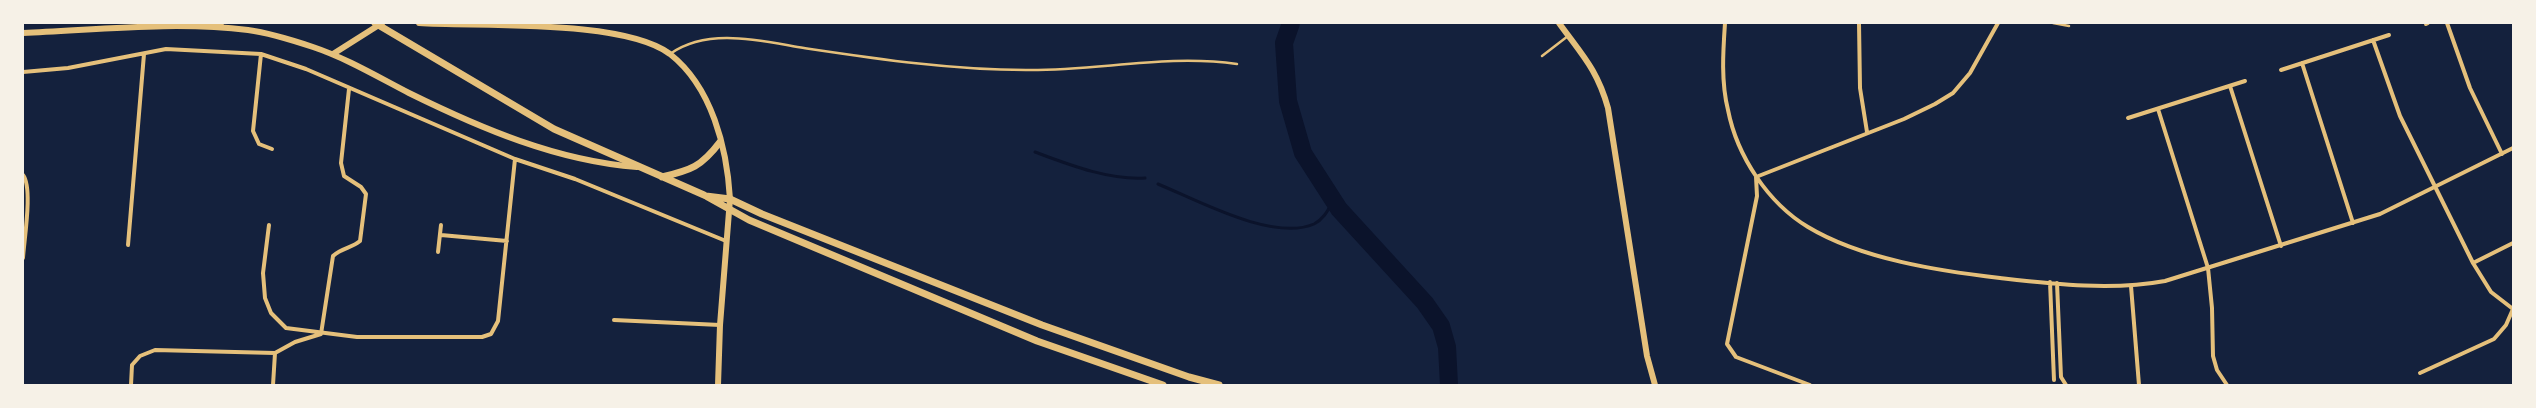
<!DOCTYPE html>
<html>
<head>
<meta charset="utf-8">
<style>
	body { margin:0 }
	#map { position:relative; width:2536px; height:408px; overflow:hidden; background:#14213d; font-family:Overpass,sans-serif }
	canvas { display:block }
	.frame { position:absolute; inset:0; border:24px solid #f6f1e7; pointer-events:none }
</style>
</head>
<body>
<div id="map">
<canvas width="2536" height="408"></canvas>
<div class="frame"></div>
</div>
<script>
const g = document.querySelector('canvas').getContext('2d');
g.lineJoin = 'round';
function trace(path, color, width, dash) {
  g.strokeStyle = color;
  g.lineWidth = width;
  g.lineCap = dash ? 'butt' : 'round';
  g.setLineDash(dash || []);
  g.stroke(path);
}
trace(new Path2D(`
	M1035 152C1070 165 1108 180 1145 178
	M1158 184C1197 200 1273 242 1314 224 1324 219 1328 210 1333 201`), '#0b132b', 3);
trace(new Path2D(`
	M1291 23 1284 43 1288 101 1303 153 1339 209 1425 303 1441 326 1447 347 1449 385`), '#0b132b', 18);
trace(new Path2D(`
	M2053 23 2069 26
	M670 54C708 27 761 41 804 48 878 59 951 70 1026 70 1098 71 1165 54 1237 64
	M1542 56 1568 36`), '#e5c07b', 2.5);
trace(new Path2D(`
	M1725 23C1723 52 1721 82 1728 110 1737 156 1768 203 1808 227 1861 259 1939 271 2000 278 2053 284 2111 291 2165 281L2380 214 2513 148
	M1859 23 1860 88 1867 132
	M2447 23 2470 88 2502 154
	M2426 24 2428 23
	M2373 40 2400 116 2473 263 2491 292 2513 309
	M261 54 253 131 259 144 272 149
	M2302 63 2353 223
	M2281 70 2389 35
	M23 72 68 68 166 49 261 54 306 69 515 159 575 179 726 241
	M2230 86 2281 246
	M2158 109 2208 268 2212 308 2213 356 2217 370 2227 385
	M2128 118 2245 81
	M23 175C33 188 24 240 23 258
	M269 225 263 273 265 298 271 313 286 328 357 337H482L491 334 498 321 515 159
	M441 235 507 241
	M128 245 144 54
	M438 252 441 225
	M2473 263 2513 243
	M2050 282 2054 380
	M2057 283 2061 377 2066 385
	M2131 286 2139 385
	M614 320 720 325
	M2420 373 2494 339 2506 325 2513 309
	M131 385 132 365 140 356 155 350 275 353
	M273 385 275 353 295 342 321 334 333 256C341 248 352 248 360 241L366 194 361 187 344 176 341 163 349 89
	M1810 385 1736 357 1727 344 1757 196 1756 177 1904 119 1935 104 1953 93 1970 73 1998 23`), '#e5c07b', 4);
trace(new Path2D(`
	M419 23C480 27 623 19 670 54 712 87 727 148 730 199L720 325 718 385
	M1559 23C1582 55 1597 69 1608 108L1647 356 1655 385
	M211 24 221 23
	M23 33C97 30 174 21 248 30 270 33 292 40 313 47 346 58 378 77 409 93 480 128 557 161 637 167
	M333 54 382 23`), '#e5c07b', 6);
trace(new Path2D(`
	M375 23 554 129 704 195 749 220 1037 341 1163 385
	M662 177C691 170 701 167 720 142
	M706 196 730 199 762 214 1042 325 1189 377 1219 385`), '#e5c07b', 7);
</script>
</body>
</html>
